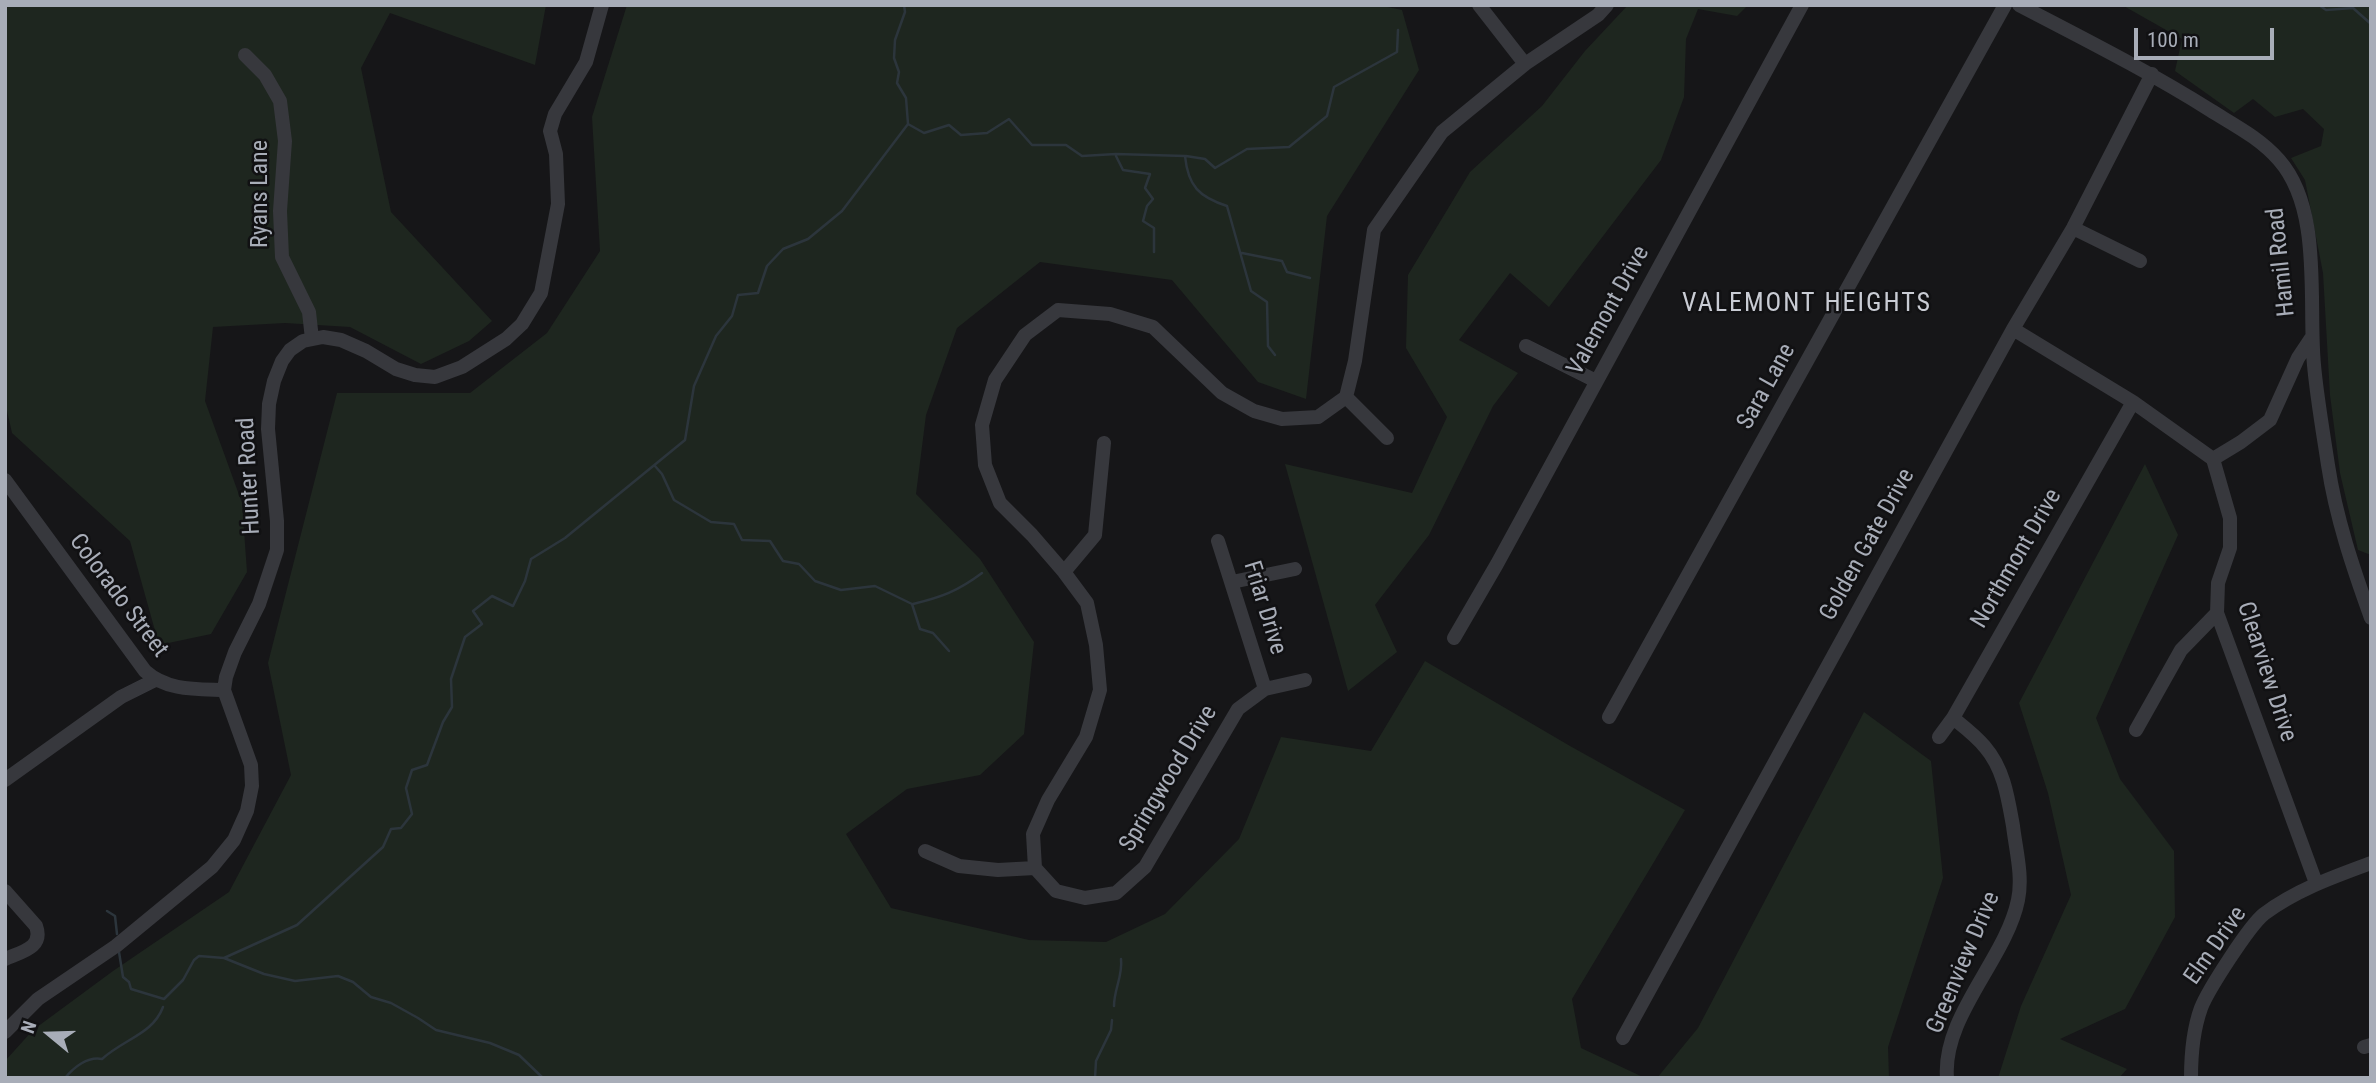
<!DOCTYPE html>
<html>
<head>
<meta charset="utf-8">
<style>
	body { margin:0 }
	#map { position:relative; width:2376px; height:1083px; overflow:hidden; background:#161618; font-family:"Roboto Condensed",sans-serif }
	canvas { display:block }
	.frame { position:absolute; inset:0; border:7px solid #a8adb8; pointer-events:none }
	.north { position:absolute; left:14px; top:999px; width:70px; height:70px; -webkit-text-stroke:5px #111113; paint-order:stroke; rotate:289deg; font-size:19px; font-weight:700; line-height:28px; text-align:center; color:#a8adb8 }
	.north::after { content:''; display:block; margin:auto; width:24px; height:32px; background:#a8adb8; clip-path:polygon(50% 0,100% 100%,50% 72%,0 100%) }
	.scale { position:absolute; left:2134px; top:28px; width:140px; height:32px; box-sizing:border-box; border:4px solid #a8adb8; border-top:0; padding-left:9px; font-size:21px; line-height:24px; white-space:nowrap; color:#a8adb8; -webkit-text-stroke:5px #111113; paint-order:stroke }
</style>
</head>
<body>
<div id="map">
<canvas width="2376" height="1083"></canvas>
<div class="frame"></div>
<div class="north">N</div>
<div class="scale">100 m</div>
</div>
<script>
const g = document.querySelector('canvas').getContext('2d');
g.lineJoin = 'round';
function fillPath(path, color) {
  g.fillStyle = color;
  g.fill(path, 'evenodd');
}
function trace(path, color, width, dash) {
  g.strokeStyle = color;
  g.lineWidth = width;
  g.lineCap = dash ? 'butt' : 'round';
  g.setLineDash(dash || []);
  g.stroke(path);
}
function write(font, color, halo, rows, align = 'center') {
  g.font = font + ' "Roboto Condensed",sans-serif';
  g.lineWidth = 5;
  g.setLineDash([]);
  g.textBaseline = 'middle';
  g.strokeStyle = halo;
  g.fillStyle = color;
  for (const [text, x, y, turn = 0] of rows) {
    g.save();
    g.translate(x, y);
    g.rotate((+turn || 0) * Math.PI / 180);
    g.textAlign = isNaN(turn) ? turn : align;
    if (halo) g.strokeText(text, 0, 0);
    g.fillText(text, 0, 0);
    g.restore();
  }
}
fillPath(new Path2D(`
	M5 5H546L535 65 390 13 361 68 391 212 492 321 469 341 421 364 350 327 285 323 213 327 205 401 242 503 247 572 211 634 159 645 130 541 12 433 5 402Z
	M627 5H1378L1402 10 1419 70 1327 216 1306 399 1258 382 1172 280 1040 262 957 328 926 415 916 494 980 559 1034 642 1024 734 980 775 907 789 846 834 891 908 1029 940 1106 942 1165 914 1239 839 1281 737 1371 751 1425 661 1570 746 1685 810 1572 999 1581 1048 1645 1078H5V1061L33 1030 113 971 229 892 291 775 268 663 337 393H470L547 333 600 251 592 117Z
	M1628 5H1748L1737 16 1698 9 1686 39 1684 97 1661 160 1549 307 1510 273 1459 340 1518 373 1493 406 1429 535 1375 605 1397 652 1348 691 1285 464 1412 493 1447 417 1406 348 1408 275 1470 172 1542 106 1585 51Z
	M2122 5H2371V555L2358 550 2340 473 2330 395 2323 273 2305 180 2291 158 2321 146 2324 129 2303 109 2275 117 2253 99 2234 113 2175 71 2182 39Z
	M2145 464 2178 535 2096 718 2120 779 2174 851 2175 917 2125 1009 2060 1039 2127 1069 2119 1078H1998L2021 1006 2071 895 2048 793 2019 703Z
	M1864 712 1931 761 1943 878 1888 1047 1889 1078H1657L1698 1028Z`), '#1e261f');
trace(new Path2D(`
	M2319 5 2326 10 2353 8 2371 24
	M908 124 924 133 949 125 961 135 987 133 1009 119 1032 145H1066L1082 156 1116 154 1185 156C1188 186 1199 197 1227 206L1251 291 1267 302 1268 346 1275 355
	M1116 156 1123 170 1150 174 1145 188 1153 199 1147 206 1143 221 1154 228V252
	M1186 156 1205 159 1215 168 1247 149 1289 147 1327 116 1334 87 1397 52 1398 30
	M1242 253 1282 261 1287 272 1310 278
	M655 466 662 474 674 500 711 522 734 524 742 540 770 541 783 561 799 564 815 581 841 590 875 586 912 604 920 629 933 633 949 651
	M913 604C942 597 958 591 982 573
	M107 911 115 916 117 934
	M119 952 123 977 129 982 131 989 164 999 183 980 194 960 199 956 224 958 264 974 295 981 338 976 353 982 371 997 391 1003 418 1018 436 1030 490 1043 519 1055 543 1078
	M224 958 297 925 383 847 391 829 401 828 412 814 406 788 412 770 427 765 443 722 452 707 451 679 465 637 482 624 473 611 492 596 513 606 525 581 531 559 565 538 685 440 694 386 716 336 732 316 738 295 758 293 767 266 783 249 808 239 842 211 908 124 906 98 897 83 899 72 894 58 895 40 905 12 904 5
	M1114 1006C1114 989 1123 976 1121 959
	M65 1078C74 1067 88 1056 102 1059 124 1039 153 1034 163 1007
	M1095 1078 1096 1061 1111 1030 1112 1020`), '#2c353c', 2.5);
trace(new Path2D(`
	M1479 5 1525 64
	M2019 5C2084 39 2148 71 2210 110 2234 125 2260 138 2279 160 2323 210 2308 303 2314 365 2317 398 2323 432 2328 465 2336 518 2353 568 2371 618
	M245 55 265 75 280 101 285 141 280 211 282 257 309 312 312 339
	M2073 228 2140 261
	M2013 329 2133 402 2213 459 2230 518V548L2218 583 2217 613 2316 883
	M1526 346 1596 381
	M1346 397 1387 438
	M2213 459 2241 442 2270 420 2298 358 2312 337
	M5 480 145 671C167 691 196 689 224 690
	M1218 541 1265 689
	M1064 572 1095 535 1104 443
	M1232 582 1295 569
	M1454 638 1497 564 1802 5
	M1305 680 1265 689 1238 709 1145 867 1116 893 1085 898 1056 891 1035 868 1033 834 1048 800 1086 737 1100 690 1096 645 1087 603 1064 572 1032 535 1000 503 985 465 982 425 995 380 1025 335 1058 310 1110 314 1153 327 1222 393 1254 411 1282 419 1318 417 1346 397 1355 361 1374 230 1442 132 1525 64 1598 15 1607 5
	M1609 717 2005 5
	M2136 730 2181 650 2217 613
	M1939 737 1953 718 2133 402
	M5 780 121 697 155 680
	M925 851 959 866 998 870 1035 868
	M5 891 36 926C44 948 21 952 5 959
	M5 1032 38 999 116 946 212 867 234 840 247 811 252 786 251 765 224 690 226 677 235 652 259 604 277 550V521L268 429 269 404 274 381 282 361 290 350 303 341 323 337 341 340 366 351 396 369 415 375 435 377 462 367 506 339 522 324 541 293 558 204 556 154 550 131 555 114 586 62 602 5
	M1623 1038 2013 329 2073 228 2152 74
	M2364 1047 2371 1045
	M1947 1078C1942 1016 2006 959 2018 900 2023 876 2016 851 2013 826 2008 798 2004 769 1985 747 1976 736 1964 727 1953 718
	M2191 1078C2191 1055 2193 1030 2201 1008 2208 990 2249 926 2264 914 2296 890 2333 877 2371 863`), '#37383d', 14);
write('24px', '#a8adb8', '#111113', [
	["Ryans Lane",261,194,-90],
	["Hamil Road",2282,262,-96],
	["Valemont Drive",1609,311,-61],
	["Sara Lane",1767,387,-61],
	["Hunter Road",250,476,-93],
	["Golden Gate Drive",1868,545,-61],
	["Northmont Drive",2017,559,-60],
	["Colorado Street",118,596,53],
	["Friar Drive",1264,608,73],
	["Clearview Drive",2266,672,72],
	["Springwood Drive",1169,779,-59],
	["Elm Drive",2216,946,-55],
	["Greenview Drive",1964,963,-67]
]);
g.letterSpacing = '2px';
write('26px', '#c9ccd4', '#111113', [
	["VALEMONT HEIGHTS",1807,304]
]);
g.letterSpacing = '0px';
</script>
</body>
</html>
